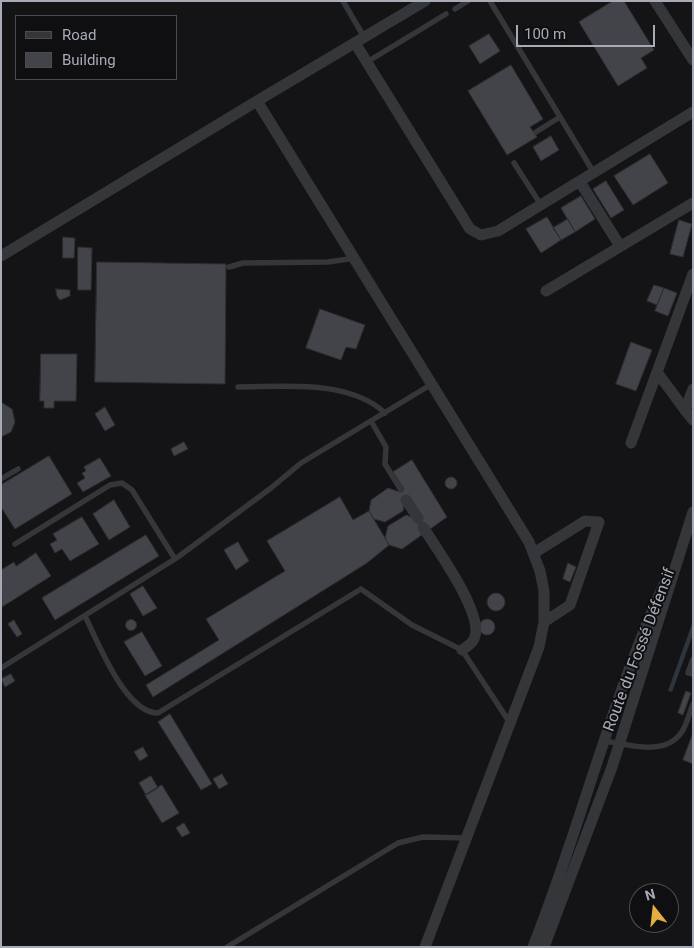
<!DOCTYPE html>
<html>
<head>
<meta charset="utf-8">
<style>
	body { margin:0 }
	#map { position:relative; width:694px; height:948px; overflow:hidden; background:#141416; font-family:Roboto,sans-serif }
	canvas { display:block }
	.frame { position:absolute; inset:0; border:2px solid #a7abb5; pointer-events:none }
	.legend { position:absolute; left:15px; top:15px; width:162px; height:65px; box-sizing:border-box; background:#0f0f11; border:1px solid #4c4d53; margin:0; padding:6px 9px; list-style:none; font-size:15px; color:#a7abb5 }
	.legend li { display:flex; align-items:center; gap:10px; height:25px }
	.legend b { width:25px; border:1px solid #4c4d53 }
	.north { position:absolute; left:629px; top:883px; width:50px; height:50px; box-sizing:border-box; background:#0f0f11; border:1px solid #4c4d53; border-radius:50%; rotate:344deg; font-size:14px; font-weight:700; line-height:20px; text-align:center; color:#a7abb5 }
	.north::after { content:''; display:block; margin:auto; width:18px; height:22px; background:#e3ad3f; clip-path:polygon(50% 0,100% 100%,50% 72%,0 100%) }
	.scale { position:absolute; left:516px; top:25px; width:139px; height:22px; box-sizing:border-box; border:2px solid #a7abb5; border-top:0; padding-left:6px; font-size:15px; line-height:18px; white-space:nowrap; color:#a7abb5; -webkit-text-stroke:4px #0f0f11; paint-order:stroke }
</style>
</head>
<body>
<div id="map">
<canvas width="694" height="948"></canvas>
<div class="frame"></div>
<ul class="legend">
<li><b style="height:6px;background:#35363a"></b>Road</li>
<li><b style="height:14px;background:#434449"></b>Building</li>
</ul>
<div class="north">N</div>
<div class="scale">100 m</div>
</div>
<script>
const g = document.querySelector('canvas').getContext('2d');
g.lineJoin = 'round';
function fillPath(path, color) {
  g.fillStyle = color;
  g.fill(path, 'evenodd');
}
function trace(path, color, width, dash) {
  g.strokeStyle = color;
  g.lineWidth = width;
  g.lineCap = dash ? 'butt' : 'round';
  g.setLineDash(dash || []);
  g.stroke(path);
}
function write(font, color, halo, rows, align = 'center') {
  g.font = font + ' Roboto,sans-serif';
  g.lineWidth = 4;
  g.setLineDash([]);
  g.textBaseline = 'middle';
  g.strokeStyle = halo;
  g.fillStyle = color;
  for (const [text, x, y, turn = 0] of rows) {
    g.save();
    g.translate(x, y);
    g.rotate((+turn || 0) * Math.PI / 180);
    g.textAlign = isNaN(turn) ? turn : align;
    if (halo) g.strokeText(text, 0, 0);
    g.fillText(text, 0, 0);
    g.restore();
  }
}
fillPath(new Path2D(`
	M693 621V634L672 692 668 691Z`), '#2e363d');
const building = new Path2D(`
	M613 1H624L654 50 641 58 647 68 618 86 579 22Z
	M489 34 500 51 480 64 469 46Z
	M511 65 543 119 530 127 537 137 507 155 468 91Z
	M551 136 559 150 541 161 533 147Z
	M650 154 668 183 633 205 614 176Z
	M606 181 624 210 611 218 593 189Z
	M581 196 595 219 575 232 561 208Z
	M547 217 561 240 541 253 526 229Z
	M568 219 575 232 561 240 553 228Z
	M679 220 692 224 683 257 670 254Z
	M63 237 75 238 74 258H63Z
	M78 247 92 248 91 290H78Z
	M97 262 226 264 225 384 95 382Z
	M654 285 664 288 657 305 647 301Z
	M664 288 677 293 668 316 655 311Z
	M56 289 70 290V296L60 300 57 296Z
	M320 309 365 325 356 349 346 347 341 360 306 348Z
	M631 342 652 350 636 391 616 384Z
	M41 354H77L76 401H54V408H44V401H40Z
	M1 402 12 409 15 422 11 432 1 437Z
	M105 407 115 425 105 431 95 414Z
	M184 442 188 449 174 456 171 449Z
	M49 456 72 494 15 529 1 507V485Z
	M100 458 111 476 83 492 77 483 85 478 82 473 86 471 84 467Z
	M412 460 447 517 402 549 389 545 385 538 388 526 406 515 417 519 405 499 403 511 385 522 374 519 369 511 371 500 388 488 400 492 404 489 393 472Z
	M445 483a6 6 0 1 1 12 0a6 6 0 1 1-12 0Z
	M340 497 353 520 369 511 389 545 367 563 153 697 146 685 219 640 206 619 285 571 267 541Z
	M114 500 130 527 109 540 93 514Z
	M82 517 99 544 70 561 62 549 55 553 50 544 57 540 53 534Z
	M146 535 159 556 55 620 42 598Z
	M238 542 249 561 236 570 224 550Z
	M36 553 51 576 2 607 1 570 14 562 16 566Z
	M568 563 576 567 570 582 563 579Z
	M143 586 157 608 143 616 130 594Z
	M487 602a9 9 0 1 1 18 0a9 9 0 1 1-18 0Z
	M479 627a8 8 0 1 1 16 0a8 8 0 1 1-16 0Z
	M125.5 625a5.5 5.5 0 1 1 11 0a5.5 5.5 0 1 1-11 0Z
	M14 620 22 634 17 637 8 624Z
	M142 632 162 666 145 676 124 642Z
	M11 674 15 681 5 687 1 679Z
	M686 691 691 693 683 715 678 713Z
	M170 714 212 784 201 790 158 722Z
	M693 733V764L683 760Z
	M143 747 148 756 140 761 134 752Z
	M222 774 228 784 219 789 213 779Z
	M151 776 158 788 146 795 139 783Z
	M162 785 179 813 162 823 145 795Z
	M184 823 190 833 182 837 176 828Z`);
fillPath(building, '#434449');
trace(building, '#2e2e31', 1);
trace(new Path2D(`
	M343 1 364 37
	M490 1 594 173
	M455 9 468 1
	M367 62 446 14
	M536 132 560 117
	M514 163 541 205
	M229 267 243 263 328 262 355 258
	M238 387C283 387 349 379 385 413
	M371 421 386 447 385 464 401 490
	M1 479 18 469
	M15 544 110 485 122 483 132 490 175 559
	M85 616C98 642 125 713 158 713L361 589 412 625 462 650 510 723
	M693 659 688 673 693 674
	M1 668 178 557 271 488 301 463 432 384
	M605 741C629 745 665 756 681 733 687 725 689 713 693 704
	M227 947 398 843 423 837 468 838`), '#35363a', 5.5);
trace(new Path2D(`
	M655 1 693 60
	M355 43 470 229 481 235 498 231 693 112
	M257 101 425 1
	M580 182 620 246
	M1 256 257 101 529 542 540 571 544 591V622L539 647 425 947
	M546 291 693 203
	M657 372 685 410
	M693 389 685 410 693 420
	M631 443 693 274
	M406 500 418 518
	M423 527C436 548 486 616 474 639 472 644 466 647 462 650
	M534 553 585 521 599 522 570 605 544 622
	M533 947C581 826 611 699 665 582
	M544 947 612 767 693 512`), '#35363a', 11);
write('16px', '#a7abb5', '#0f0f11', [
	["Route du Fossé Défensif",640,650,-69]
]);
</script>
</body>
</html>
